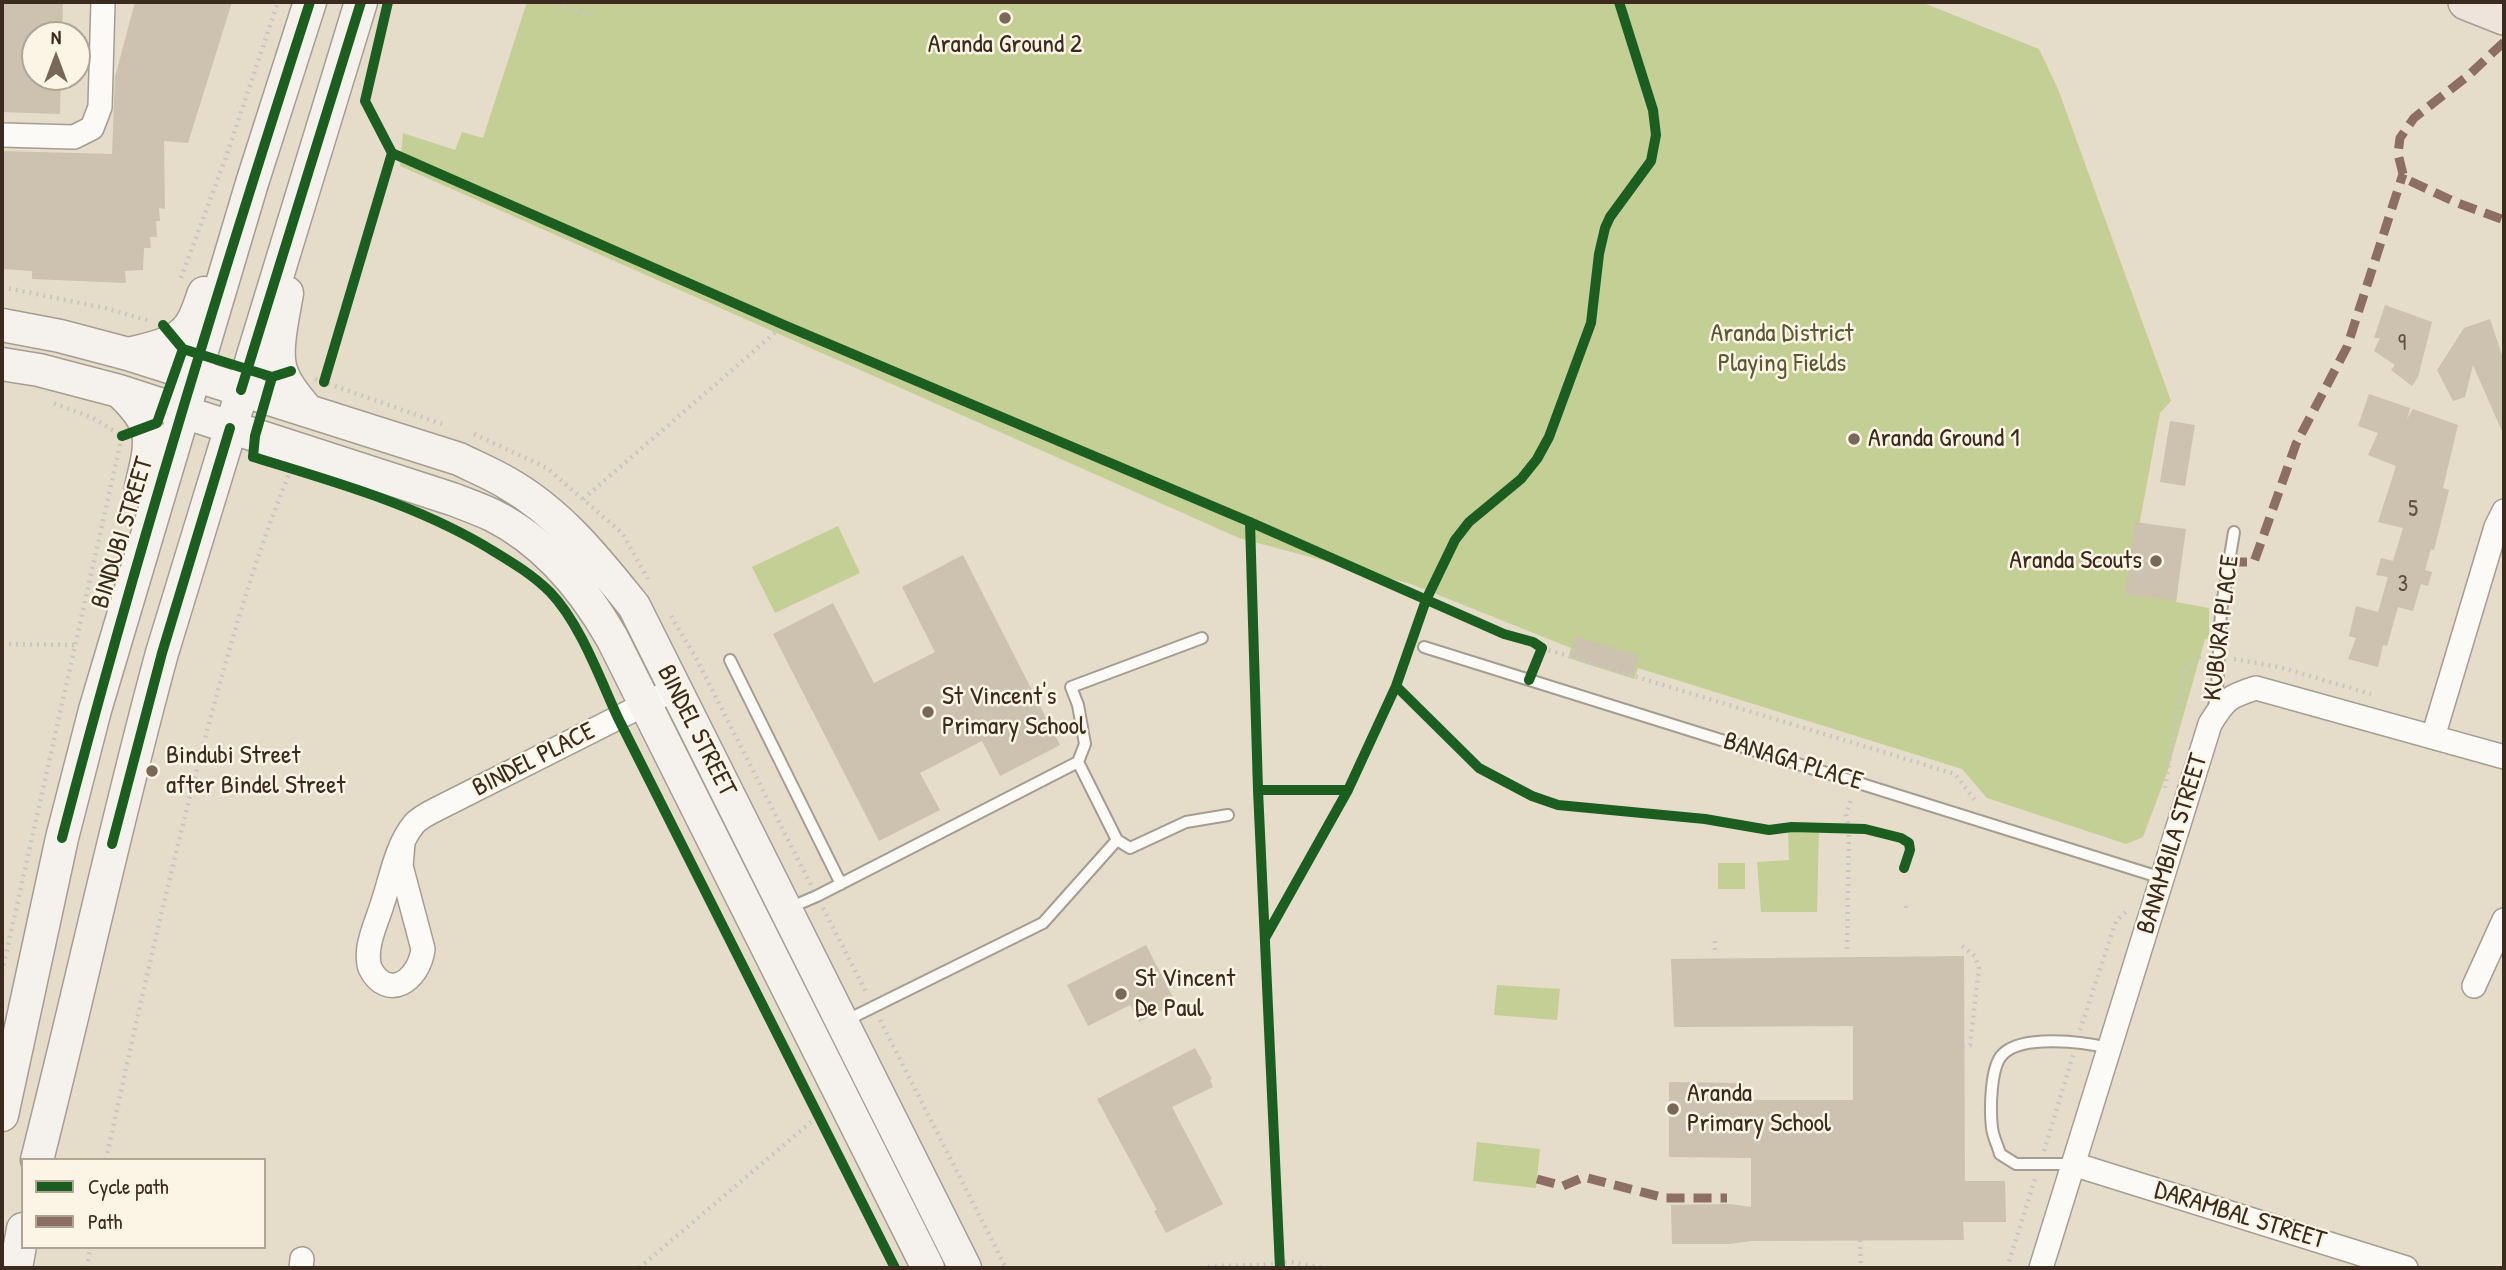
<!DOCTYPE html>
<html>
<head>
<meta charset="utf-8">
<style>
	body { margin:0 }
	#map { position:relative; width:2506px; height:1270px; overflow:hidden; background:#e6dcca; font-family:"Patrick Hand",sans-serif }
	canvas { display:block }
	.frame { position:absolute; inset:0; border:4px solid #3b2a1e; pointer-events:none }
	.legend { position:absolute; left:21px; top:1158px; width:245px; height:91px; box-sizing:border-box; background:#fcf5e5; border:2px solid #afa495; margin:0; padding:9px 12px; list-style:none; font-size:21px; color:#3b2a1e }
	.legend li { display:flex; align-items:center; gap:14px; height:35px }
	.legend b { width:35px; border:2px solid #afa495 }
	.north { position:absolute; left:21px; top:21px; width:70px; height:70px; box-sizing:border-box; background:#fcf5e5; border:2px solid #afa495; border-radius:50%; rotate:0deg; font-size:19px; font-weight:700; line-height:28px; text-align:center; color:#3b2a1e }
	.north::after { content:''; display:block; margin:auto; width:24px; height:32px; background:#77685a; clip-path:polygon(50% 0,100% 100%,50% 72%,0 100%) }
</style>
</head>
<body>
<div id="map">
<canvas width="2506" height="1270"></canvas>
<div class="frame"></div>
<ul class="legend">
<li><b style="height:9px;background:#1b5e20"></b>Cycle path</li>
<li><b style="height:9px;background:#8d6e63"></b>Path</li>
</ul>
<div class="north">N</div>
</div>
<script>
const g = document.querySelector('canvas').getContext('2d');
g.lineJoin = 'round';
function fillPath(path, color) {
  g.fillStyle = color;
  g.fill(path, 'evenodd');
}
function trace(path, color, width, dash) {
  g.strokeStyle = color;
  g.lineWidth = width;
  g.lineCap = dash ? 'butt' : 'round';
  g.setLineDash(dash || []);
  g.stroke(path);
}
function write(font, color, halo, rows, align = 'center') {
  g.font = font + ' "Patrick Hand",sans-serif';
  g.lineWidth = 5;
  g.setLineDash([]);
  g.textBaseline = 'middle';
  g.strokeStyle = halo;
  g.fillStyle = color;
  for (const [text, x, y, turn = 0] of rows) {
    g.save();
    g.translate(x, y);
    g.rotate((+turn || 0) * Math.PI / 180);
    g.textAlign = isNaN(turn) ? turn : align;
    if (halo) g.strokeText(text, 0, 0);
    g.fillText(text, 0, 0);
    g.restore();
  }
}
fillPath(new Path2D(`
	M527 2H1921L2039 49 2058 89 2171 401 2160 413 2129 580 2178 589 2176 602 2209 608V640L2205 639 2167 773 2143 837 2126 844 1987 798 1962 769 1638 668 1634 679 1568 658 1571 648 1411 584 1239 538 400 166 403 133 455 150 462 132 483 138Z
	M838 526 860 573 775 613 752 567Z
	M1819 831 1817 912H1761L1757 862 1789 860 1788 832Z
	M1718 863H1745V889H1718Z
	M1497 985 1560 989 1557 1020 1494 1015Z
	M1477 1142 1540 1149 1536 1188 1473 1181Z`), '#c4cf96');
fillPath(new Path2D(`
	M2 2H63L62 35H35V77H61L60 114 2 112Z
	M135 2H232L188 143 164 141 165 209 159 208 160 221H156L157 237H150L151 248H144L143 270 125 271 126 283 32 279V271L2 269V151L112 154 115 77Z
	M2385 305 2432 322 2418 377 2412 386 2391 370 2395 365 2374 351 2380 338H2374Z
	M2490 319 2504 361V436L2473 365 2465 397 2453 401 2437 370 2464 328Z
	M2369 394 2410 408 2407 419 2413 409 2458 425 2443 488 2449 490 2434 550 2431 549 2425 570 2432 572 2428 586 2421 584 2413 611 2398 607 2387 646 2383 645 2378 667 2348 659 2356 638 2349 636 2356 606 2378 612 2388 577 2376 575 2381 558 2393 561 2403 528 2378 522 2396 466 2368 455 2378 433 2358 426Z
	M2170 421 2195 425 2185 486 2160 482Z
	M2135 522 2186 529 2176 601 2125 594Z
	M963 555 1060 745 1000 776 982 741 920 773 940 810 879 841 773 634 833 603 874 683 935 652 902 587Z
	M1575 636 1638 655 1632 677 1570 657Z
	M1146 945 1176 1003 1139 1022 1130 1005 1088 1026 1067 985Z
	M1964 956 1965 1181H2005L2006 1222H1963L1964 1240 1751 1241 1729 1244H1672L1671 1205 1730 1204 1751 1207V1158L1669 1157V1082L1744 1083V1100H1853V1026L1674 1027 1671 959Z
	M1195 1048 1212 1079 1210 1080 1213 1087 1172 1107 1223 1204 1166 1233 1154 1211 1157 1210 1097 1099Z`), '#cdc1b0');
const lane = new Path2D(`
	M1424 647 2162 878
	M730 660 841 884
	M2214 707 2217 689 2221 611 2234 532
	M1078 762 1085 744 1078 705 1071 687 1202 638
	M1117 840 1130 848 1186 822 1228 815
	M789 908 817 896 1078 762 1117 840 1043 923 845 1021
	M2073 1164H2016L2000 1154C1998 1146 1993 1137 1992 1128 1990 1111 1990 1066 2003 1054 2023 1034 2084 1042 2109 1048`);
const street = new Path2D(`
	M2 135 74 137 92 128 100 107 103 2
	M2433 737 2496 527 2504 511
	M403 843 401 866 423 949C419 981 387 1002 370 968 368 963 368 953 369 947 371 933 378 918 382 905 391 879 396 846 414 824 419 818 429 813 437 809L675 689
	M2474 986 2504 920
	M2073 1164 2406 1268
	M301 1268 302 1259
	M2041 1268 2210 724C2225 699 2230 696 2256 688L2504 757`);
const secondary = new Path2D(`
	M287 293C284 312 277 340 279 359 280 379 296 397 308 411
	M2 325 60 336 128 354 459 459C475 467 492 474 507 483 560 513 597 560 634 606L965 1268
	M128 354C149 349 179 344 191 324 197 315 200 303 204 293
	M2 364 39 370 119 391 452 499C465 504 479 509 492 515 544 541 584 589 612 638L928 1268
	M120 392C157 426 152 441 141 487
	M2 1115 62 838 95 710 252 183 310 2
	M37 1160C80 991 116 821 162 653L361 2
	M16 1268 23 1229`);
const primary = new Path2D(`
	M2466 2 2504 17`);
trace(lane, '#a59d91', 14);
trace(street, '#a59d91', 26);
trace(secondary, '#a59d91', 35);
trace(primary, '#a59d91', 38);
trace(new Path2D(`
	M549 2 595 16
	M181 278 226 157 278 2
	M2 287 105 308 149 321
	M315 379 442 424
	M474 434 547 468 622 533 648 579
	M583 499 784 325
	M671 616 696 658 811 885
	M2 644 75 645
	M1542 648 1955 774 1977 803
	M2234 659 2279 667 2371 694
	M2165 788 2184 671 2196 657H2204
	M1906 906 1907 912
	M823 908 867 994
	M1715 941V950
	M1962 946 1975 956 1979 967 1970 1045 1963 1046
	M1847 949 1849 828 1846 814 1852 797
	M2 972 122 436 93 418 53 403
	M880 1020 1006 1268
	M2080 1030 2116 921 2128 910
	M2044 1151 2073 1055
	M106 1160C135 1026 165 893 199 761 225 663 251 566 290 472
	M1860 1240 1861 1268
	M87 1268 90 1247
	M639 1268 818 1116
	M1201 1268 1214 1266 1261 1265 1290 1262 1324 1268
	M2007 1268 2035 1179`), '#cac7c2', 4.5, [2, 5]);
trace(lane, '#fbfaf7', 10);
trace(street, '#fbfaf7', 23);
trace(secondary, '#f5f1ed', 32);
trace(primary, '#eee4dc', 35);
trace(new Path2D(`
	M2504 42 2469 75 2414 118 2400 138 2398 154 2403 174 2410 181 2455 202 2504 220
	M2229 562H2254L2296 444 2347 347 2403 174
	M1537 1179 1563 1186 1584 1177 1665 1198H1727`), '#8d6e63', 9, [18, 9]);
trace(new Path2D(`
	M388 2 365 101 392 153 784 325 1250 522 1504 634 1533 642 1542 648 1529 680
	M163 325 183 349 272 377 291 371
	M272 377 255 436 253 457C333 481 413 504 485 546 508 560 531 573 550 592 580 623 600 679 618 718L895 1268
	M324 382 392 153
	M241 390 361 2
	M122 436 157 423 183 349
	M1250 522 1258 790 1280 1268
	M1396 686 1479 768 1532 796 1558 805 1705 819 1769 830 1792 827 1865 829 1901 838 1909 843 1910 850 1904 868
	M1258 790H1348L1396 686 1426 600 1455 540 1469 522 1521 479 1537 459 1549 437 1591 323 1599 254 1605 228 1610 217 1651 161 1656 135 1653 110 1619 2
	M62 838C135 557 221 279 310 2
	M112 844 162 653 230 428
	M1265 938 1348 790`), '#1b5e20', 10);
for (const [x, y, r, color] of [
	[1005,18,7,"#77685a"],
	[1854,439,7,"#77685a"],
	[2156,561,7,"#77685a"],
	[928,712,7,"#77685a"],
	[152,771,7,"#77685a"],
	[1121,994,7,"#77685a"],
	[1673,1109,7,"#77685a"]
]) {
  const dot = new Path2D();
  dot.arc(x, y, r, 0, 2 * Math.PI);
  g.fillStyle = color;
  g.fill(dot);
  trace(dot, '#fcf5e5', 2.5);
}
write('23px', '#605042', null, [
	["9",2402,344],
	["5",2413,510],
	["3",2403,585]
]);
write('26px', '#3b2a1e', '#fcf5e5', [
	["Aranda Ground 2",1005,45,"center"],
	["Aranda Ground 1",1868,439],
	["Aranda Scouts",2142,561,"right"],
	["St Vincent's",942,697],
	["Primary School",942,727],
	["Bindubi Street",166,756],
	["after Bindel Street",166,786],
	["St Vincent",1135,979],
	["De Paul",1135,1009],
	["Aranda",1687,1094],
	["Primary School",1687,1124]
], 'left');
write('26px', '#5c5835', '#fcf5e5', [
	["Aranda District",1782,334],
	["Playing Fields",1782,364]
]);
write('26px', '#3b2a1e', '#fcf5e5', [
	["BINDUBI STREET",123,533,-73],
	["KUBURA PLACE",2222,628,-83],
	["BINDEL STREET",696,731,63],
	["BINDEL PLACE",534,760,-27],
	["BANAGA PLACE",1793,762,17],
	["BANAMBILA STREET",2173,844,-73],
	["DARAMBAL STREET",2240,1216,17]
]);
</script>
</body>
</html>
